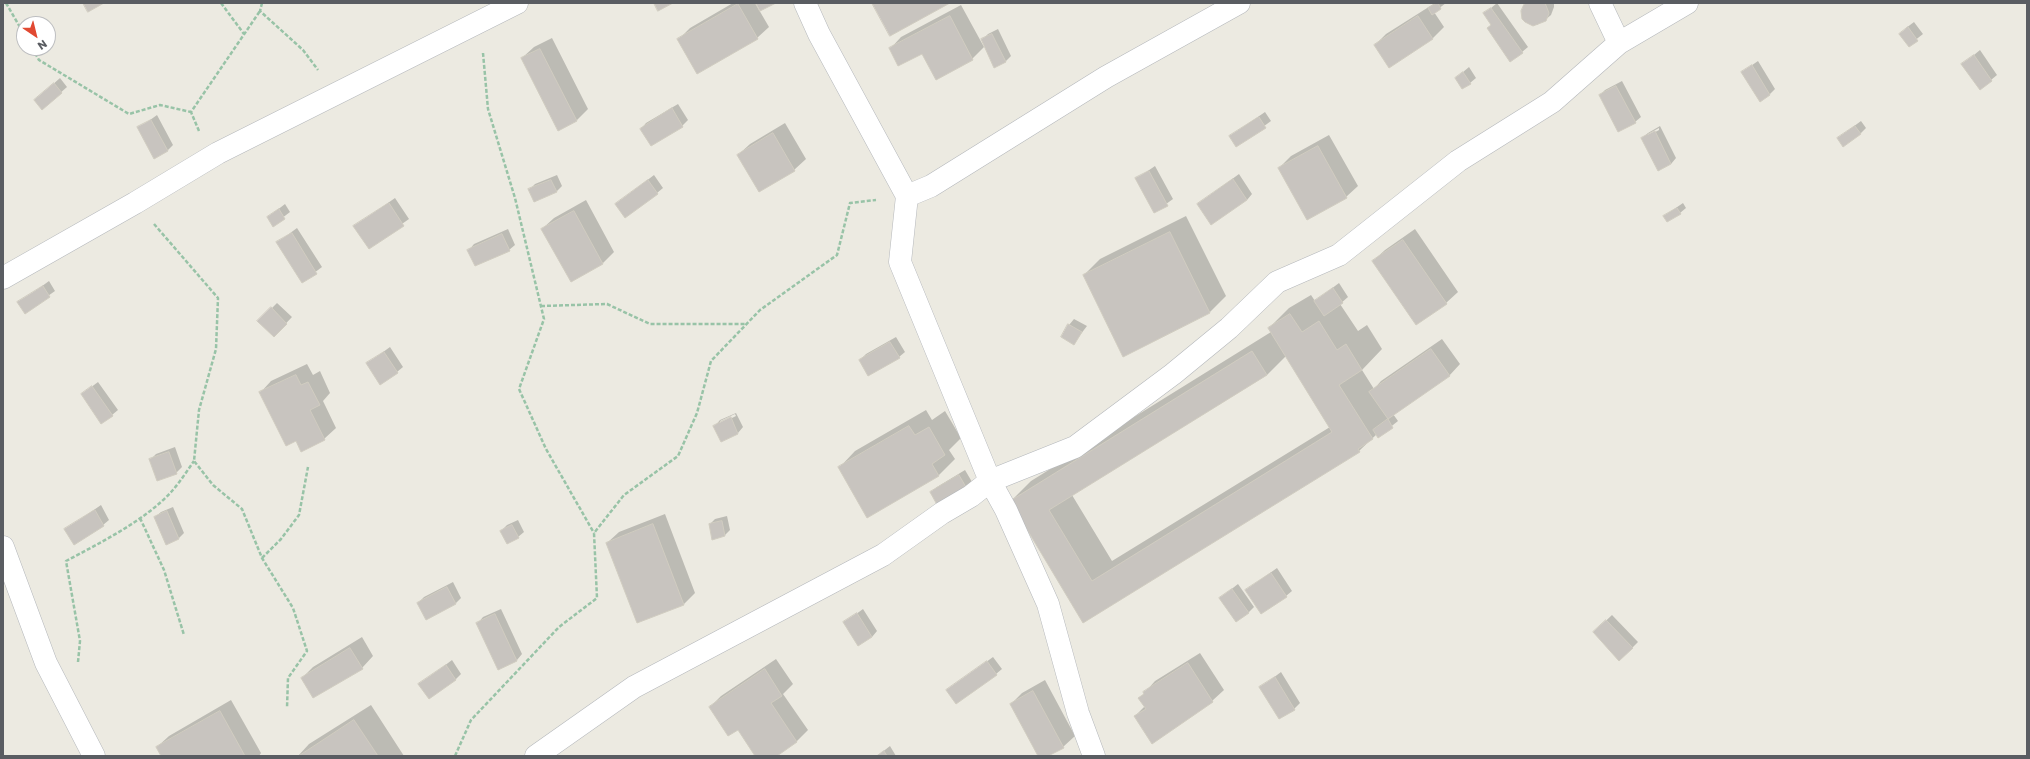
<!DOCTYPE html>
<html>
<head>
<meta charset="utf-8">
<style>
	body { margin:0 }
	#map { position:relative; width:2030px; height:759px; overflow:hidden; background:#eceae1; font-family:Poppins,sans-serif }
	canvas { display:block }
	.frame { position:absolute; inset:0; border:4px solid #5a5d62; pointer-events:none }
	.north { position:absolute; left:16px; top:16px; width:40px; height:40px; box-sizing:border-box; background:#fff; border:1px solid #bdbec0; border-radius:50%; rotate:145deg; font-size:11px; font-weight:700; line-height:16px; text-align:center; color:#5a5d62 }
	.north::after { content:''; display:block; margin:auto; width:14px; height:18px; background:#e14932; clip-path:polygon(50% 0,100% 100%,50% 72%,0 100%) }
</style>
</head>
<body>
<div id="map">
<canvas width="2030" height="759"></canvas>
<div class="frame"></div>
<div class="north">N</div>
</div>
<script>
const g = document.querySelector('canvas').getContext('2d');
g.lineJoin = 'round';
function fillPath(path, color) {
  g.fillStyle = color;
  g.fill(path, 'evenodd');
}
function trace(path, color, width, dash) {
  g.strokeStyle = color;
  g.lineWidth = width;
  g.lineCap = dash ? 'butt' : 'round';
  g.setLineDash(dash || []);
  g.stroke(path);
}
fillPath(new Path2D(`
	M733 3H755L769 27 757 38 678 40 690 28Z
	M1435 3H1446L1434 12 1444 27 1433 38 1375 45 1386 34Z
	M1497 3 1528 47 1522 52 1484 14Z
	M1527 3H1554V7L1551 15 1545 20 1537 25 1529 24 1523 19V6Z
	M961 5 984 47 972 59 890 49 901 37Z
	M1914 22 1923 34 1909 45 1906 28Z
	M998 29 1011 56 1005 62 982 40 988 34Z
	M552 38 588 109 577 120 559 130 522 58 534 47Z
	M1980 50 1997 75 1991 80 1963 64Z
	M1758 61 1775 89 1769 95 1742 72Z
	M1469 67 1476 78 1470 83 1456 78Z
	M60 78 67 87 42 109 41 95Z
	M1622 81 1641 117 1635 122 1600 95 1605 90Z
	M678 104 688 120 682 126 641 129 646 123Z
	M1265 112 1271 121 1237 146 1230 136Z
	M157 115 173 145 167 151 139 128Z
	M1861 121 1866 128 1860 134 1838 138Z
	M785 123 806 159 794 170 738 155 750 144Z
	M1660 126 1676 158 1671 164 1642 138 1648 133ZM1659 128V130L1648 136V134Z
	M1329 135 1358 186 1346 197 1279 168 1291 156Z
	M1155 166 1173 199 1155 212 1136 179Z
	M1239 174 1252 194 1247 200 1198 204Z
	M557 175 562 186 556 192 530 189 535 184Z
	M654 175 663 188 657 193 616 204Z
	M395 198 409 219 369 247 355 226Z
	M586 200 614 252 603 263 542 229 554 218Z
	M1683 203 1686 208 1680 213 1664 216Z
	M285 204 290 212 273 225 268 217Z
	M1186 216 1226 296 1210 312 1124 355 1084 275 1100 259Z
	M297 228 322 267 302 282 278 242Z
	M508 229 515 245 509 250H469L474 244Z
	M1415 229 1458 292 1446 303 1416 323 1373 261 1385 250Z
	M49 281 55 291 25 312 19 303Z
	M1339 283 1348 297 1340 304 1358 331 1367 325 1382 349 1362 370 1374 389 1381 381 1442 339 1460 364 1449 376 1393 414 1398 421 1378 437 1377 434 1359 451 1084 622 1011 501 1031 481 1271 332 1269 328 1289 308 1311 295 1315 301ZM1286 356 1330 427 1112 561 1072 495 1267 375Z
	M277 303 292 317 274 336 259 321Z
	M1074 319 1087 326 1074 343 1069 325Z
	M896 337 905 352 899 357 860 360 866 354Z
	M390 347 403 367 397 372 368 363Z
	M307 364 313 375 320 371 330 393 323 401 336 428 324 439 297 440 260 393 271 381Z
	M98 382 118 410 112 415 82 394Z
	M926 410 932 420 945 411 961 438 949 450 955 459 939 475 839 468 855 451Z
	M736 413 743 427 738 433 722 441 715 426 720 420ZM735 414 736 416 720 424V421Z
	M175 447 182 467 176 473 151 459 156 454Z
	M965 470 975 487 931 492 937 487Z
	M101 505 109 520 103 525 66 529Z
	M173 507 184 533 179 538 167 544 155 517 161 512Z
	M665 514 695 593 684 604 637 622 607 543 619 532Z
	M727 516 730 530 725 535 710 524 715 519Z
	M518 520 524 532 518 537 501 531 507 525Z
	M1277 568 1292 591 1286 596 1246 590Z
	M453 582 461 598 456 603H418L424 597Z
	M1238 584 1254 607 1248 613 1220 598Z
	M501 609 522 654 517 660 499 669 478 623 483 617Z
	M863 609 877 631 872 637 844 623Z
	M1612 615 1638 642 1632 648 1594 632Z
	M362 637 373 656 362 668 302 678 313 667Z
	M1200 653 1224 690 1212 701 1135 716 1145 706 1140 698 1155 681Z
	M993 657 1002 669 996 674 948 690Z
	M776 659 793 684 783 694 808 730 797 741 775 756H756L738 728 710 707 721 696Z
	M452 660 461 674 455 680 420 684Z
	M1281 672 1300 703 1294 709 1261 687Z
	M1045 680 1075 736 1063 747 1046 756H1039L1011 704 1022 693Z
	M231 700 261 753 259 756H162L157 747 169 736Z
	M371 705 404 756H298L309 744Z
	M890 746 896 756H877L881 753Z`), '#0003');
const building = new Path2D(`
	M83 3H104L88 12Z
	M654 3H673L658 11Z
	M756 3H776L760 11Z
	M872 3H950L890 36Z
	M1438 3 1441 9 1432 15 1428 8Z
	M1525 3H1545L1549 13 1546 21 1533 26 1525 22 1522 19 1521 11Z
	M738 4 758 39 697 74 677 39Z
	M1491 8 1523 53 1510 62 1487 28 1491 25 1483 13Z
	M950 16 973 60 936 80 922 54 898 66 889 48Z
	M1418 16 1433 39 1389 68 1374 45Z
	M1908 27 1918 41 1909 47 1899 34Z
	M992 34 1006 62 994 68 981 39Z
	M540 49 577 121 558 131 521 58Z
	M1974 55 1992 81 1980 90 1961 64Z
	M1752 65 1770 95 1760 102 1741 72Z
	M1463 72 1471 84 1462 89 1455 78Z
	M54 83 62 93 42 110 34 100Z
	M1616 86 1636 123 1618 132 1599 95Z
	M672 108 683 127 651 146 640 129Z
	M1259 117 1266 128 1236 147 1229 136Z
	M151 120 168 151 154 159 137 127Z
	M1855 126 1861 134 1843 147 1837 138Z
	M1655 131 1671 164 1658 171 1641 138Z
	M773 133 795 171 759 192 737 155Z
	M1318 146 1347 198 1307 220 1278 168Z
	M1149 171 1168 206 1154 213 1135 178Z
	M1233 179 1247 200 1211 225 1197 204Z
	M551 180 557 192 534 202 528 189Z
	M648 180 658 194 625 218 615 204Z
	M389 203 404 226 369 249 353 226Z
	M1677 208 1681 214 1667 222 1663 216Z
	M279 209 285 219 273 227 267 217Z
	M574 211 603 264 571 282 541 229Z
	M1170 232 1210 313 1123 357 1083 275Z
	M292 233 317 274 302 283 276 242Z
	M502 234 510 251 475 266 467 250Z
	M1403 240 1447 304 1416 325 1372 261Z
	M43 286 50 297 25 314 17 302Z
	M1333 288 1343 303 1324 316 1314 301Z
	M271 307 287 324 274 337 257 321Z
	M1290 314 1302 332 1319 321 1337 350 1346 344 1362 370 1339 385 1373 439 1358 449 1360 452 1083 623 1010 501 1252 351 1267 375 1049 510 1092 581 1332 432 1268 328Z
	M1068 324 1082 332 1074 345 1061 337Z
	M890 342 900 358 868 376 859 360Z
	M1431 349 1450 376 1388 419 1369 392Z
	M384 352 398 373 380 385 366 363Z
	M296 375 301 385 308 382 320 405 310 410 325 440 301 452 296 441 286 446 259 392Z
	M92 386 113 416 101 424 81 394Z
	M731 417 738 434 721 442 713 426Z
	M1388 419 1393 428 1378 438 1373 430Z
	M909 426 915 435 929 427 945 455 932 464 939 476 867 518 838 467Z
	M169 452 177 474 157 481 149 459Z
	M959 475 970 494 940 510 930 492Z
	M95 510 104 526 74 545 64 529Z
	M167 511 179 539 166 545 154 517Z
	M722 521 725 536 712 540 709 524Z
	M653 524 684 605 637 623 606 543Z
	M512 525 519 538 507 544 500 531Z
	M1271 573 1287 597 1261 614 1245 590Z
	M447 587 456 604 426 620 417 603Z
	M1232 589 1249 613 1236 622 1219 598Z
	M857 613 872 637 858 646 843 622Z
	M495 614 517 661 498 670 476 623Z
	M1606 620 1633 648 1619 661 1593 632Z
	M350 648 363 669 313 698 301 678Z
	M987 661 997 675 956 704 946 690Z
	M1188 663 1213 702 1152 744 1134 716 1146 709 1138 698 1144 694 1143 692Z
	M446 665 456 680 429 699 418 684Z
	M765 669 782 696 771 703 797 742 777 756H755L738 730 728 736 709 707Z
	M1275 677 1295 710 1279 719 1259 687Z
	M1033 691 1064 748 1048 756H1038L1010 704Z
	M220 711 245 756H161L156 747Z
	M354 720 378 756H299Z
	M884 751 887 756H877Z`);
fillPath(building, '#c8c4bf');
trace(building, '#d0ccc0', 1);
const minor = new Path2D(`
	M805 3 819 34 907 196 900 262 990 481 1006 510 1048 604 1078 713 1094 756
	M1600 3 1619 43
	M907 196 931 186 1106 77 1239 3
	M3 278 135 203 218 153 517 3
	M3 547 46 663 94 756
	M536 756 634 687 883 555 942 513 971 496 990 481 1075 447 1173 374 1229 328 1277 282 1339 255 1458 161 1552 102 1619 43 1687 3`);
trace(minor, '#b4b7bb', 23);
trace(new Path2D(`
	M6 3 24 34
	M221 3 244 34
	M262 3 260 11 303 50 318 70
	M32 48 39 60 129 114 160 105 191 112
	M483 53 488 109 515 198 544 319 519 389 546 449 594 533
	M199 131 191 112 260 11
	M154 224 218 298 216 349 199 410 194 461 213 485 242 509 262 558 293 608 307 651 288 678 287 708
	M541 306 607 304 650 324H747
	M140 518 164 570 184 635
	M262 558 281 539 299 515 308 467
	M78 662 80 641 66 561C100 543 146 520 172 491 180 482 187 471 194 461
	M455 756 471 720 559 627 597 598 594 533 624 495 678 456 697 413 711 361 760 310 837 255 850 203 876 200`), '#98c3a7', 2.5, [4, 2]);
trace(minor, '#fff', 22);
</script>
</body>
</html>
